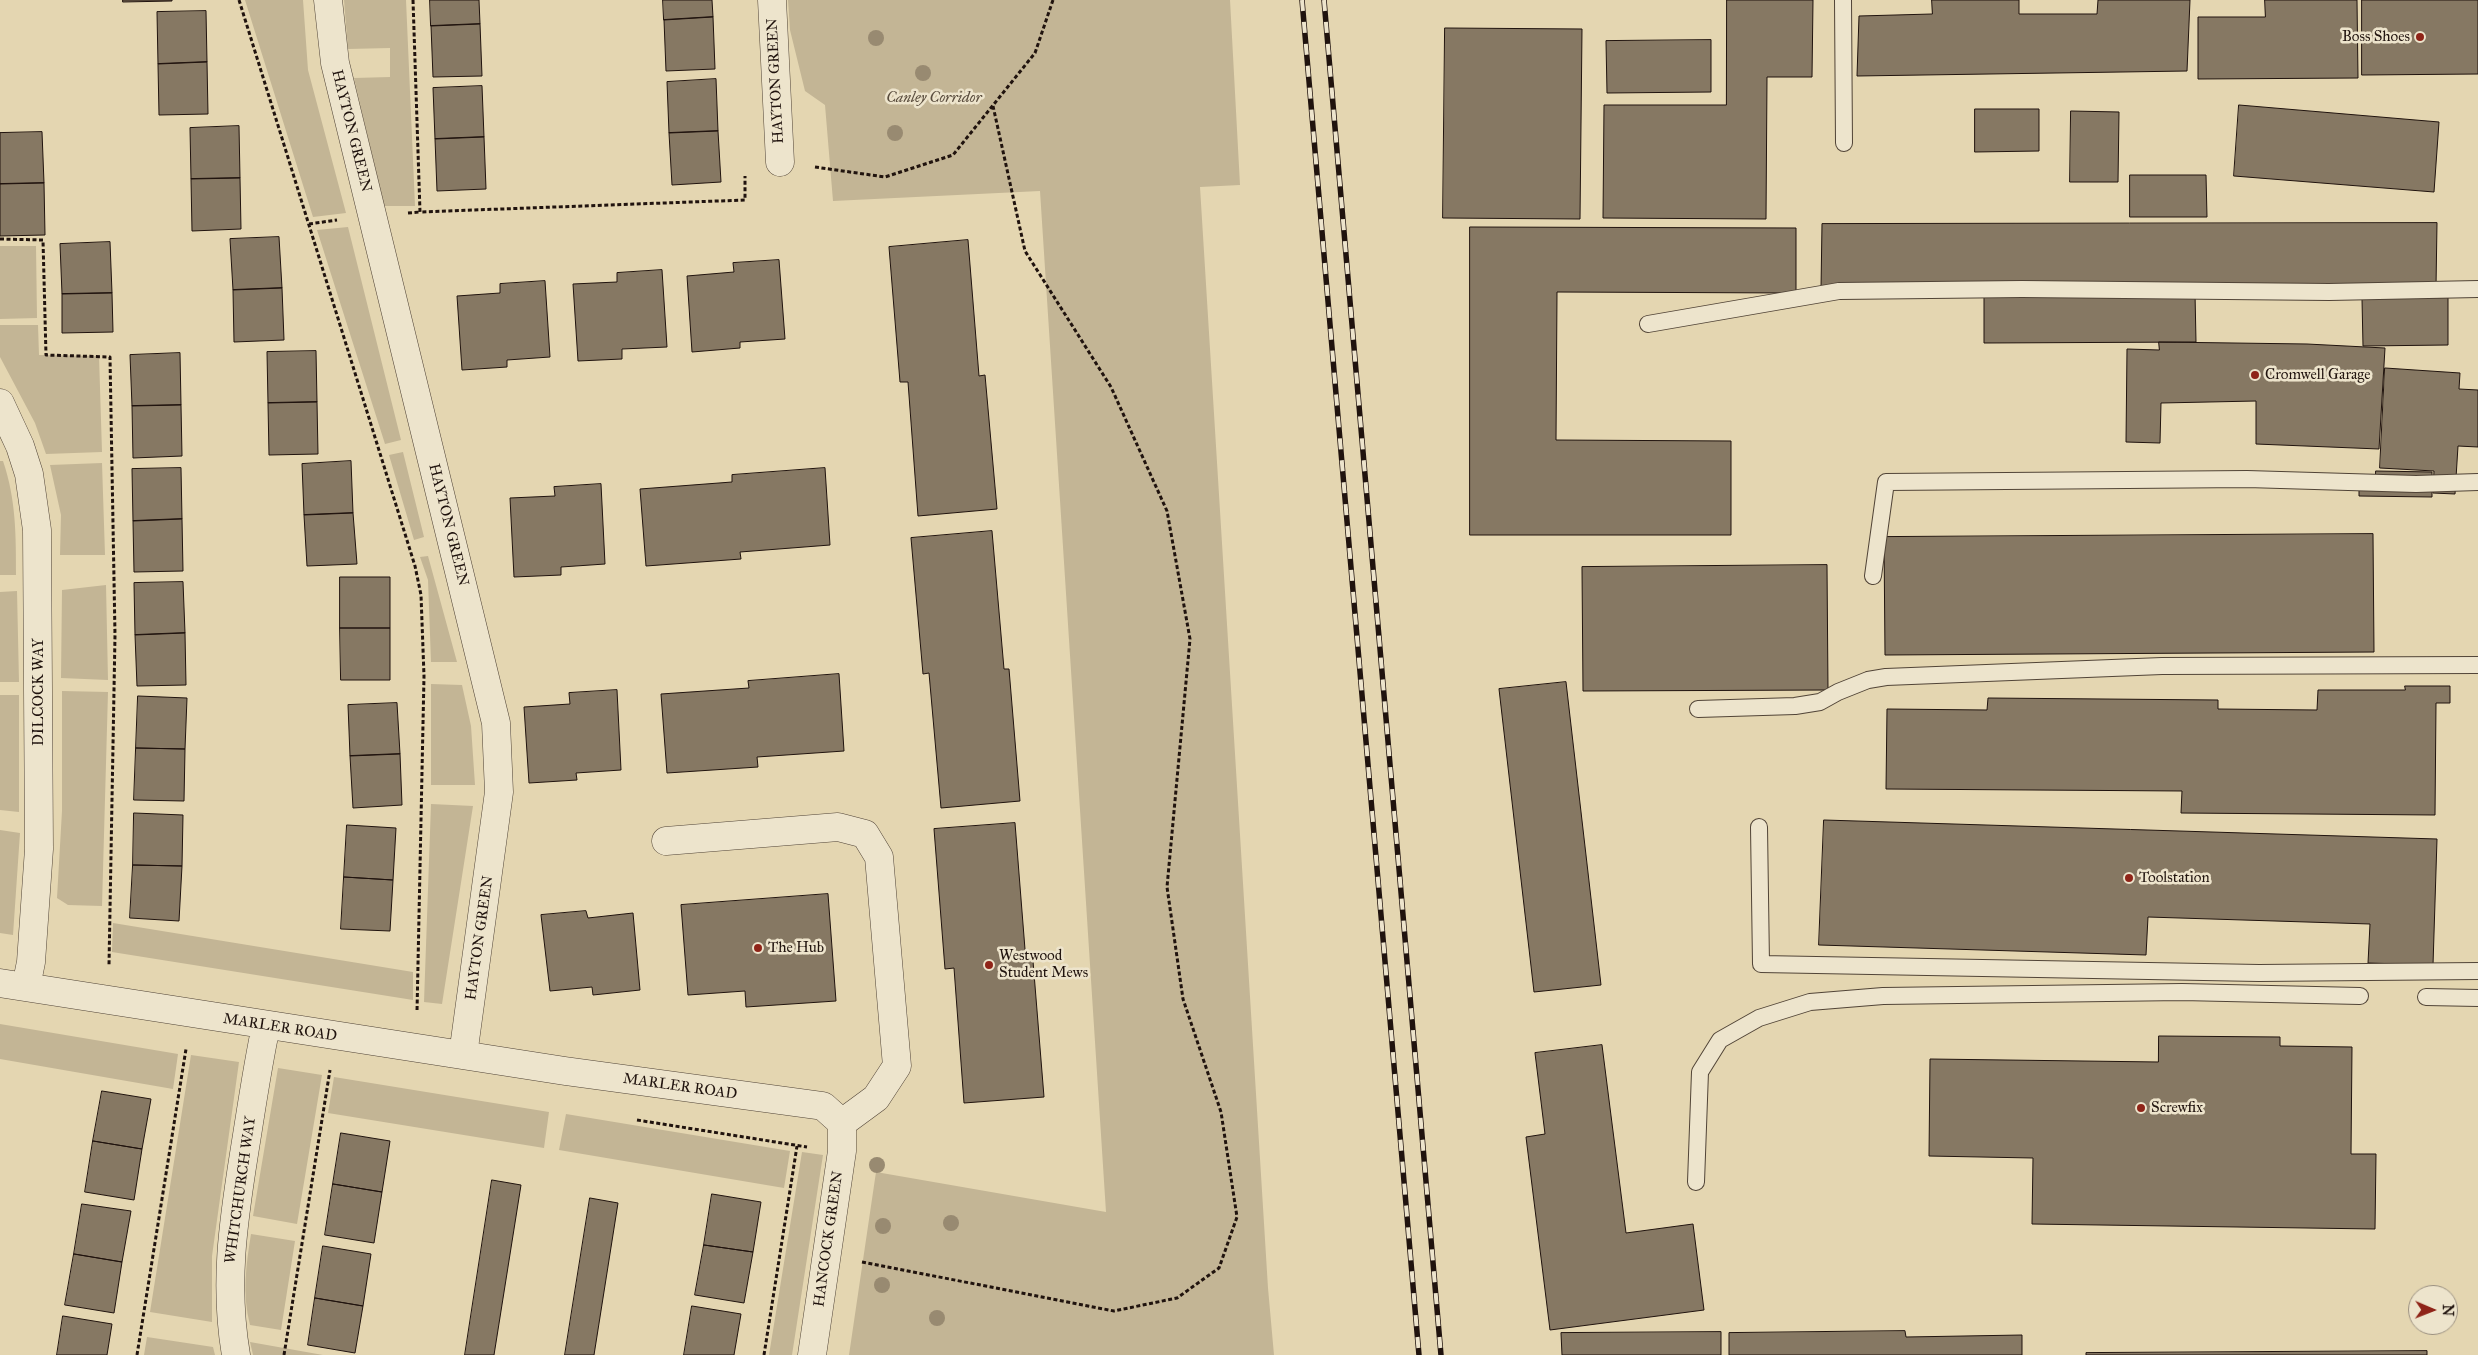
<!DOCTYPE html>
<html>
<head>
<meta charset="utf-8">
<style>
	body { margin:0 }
	#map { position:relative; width:2478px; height:1355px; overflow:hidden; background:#e4d6b1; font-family:"IM FELL Great Primer",serif }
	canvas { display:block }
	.north { position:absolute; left:2408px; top:1285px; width:50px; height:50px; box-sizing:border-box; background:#ede4cc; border:1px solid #9b9080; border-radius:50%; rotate:91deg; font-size:14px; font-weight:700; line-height:20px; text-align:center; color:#20130e }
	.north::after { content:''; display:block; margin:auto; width:18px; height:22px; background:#8f2418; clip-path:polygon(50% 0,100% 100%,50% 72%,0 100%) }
</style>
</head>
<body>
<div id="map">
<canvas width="2478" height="1355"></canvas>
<div class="north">N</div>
</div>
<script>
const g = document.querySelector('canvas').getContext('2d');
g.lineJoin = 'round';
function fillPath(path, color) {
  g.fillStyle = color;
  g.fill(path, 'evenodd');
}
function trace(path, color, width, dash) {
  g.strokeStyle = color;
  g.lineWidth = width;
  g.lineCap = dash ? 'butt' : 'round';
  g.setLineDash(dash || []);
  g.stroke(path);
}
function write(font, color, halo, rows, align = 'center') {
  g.font = font + ' "IM FELL Great Primer",serif';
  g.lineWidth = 5;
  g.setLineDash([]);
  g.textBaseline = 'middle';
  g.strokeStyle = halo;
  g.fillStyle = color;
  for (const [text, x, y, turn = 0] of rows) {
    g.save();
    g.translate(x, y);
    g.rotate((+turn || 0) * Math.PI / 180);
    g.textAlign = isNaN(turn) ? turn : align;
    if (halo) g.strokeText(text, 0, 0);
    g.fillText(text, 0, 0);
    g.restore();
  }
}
fillPath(new Path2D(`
	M245 0H303L308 70 346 213 313 217Z
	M344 0H406L415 206H384L354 78 390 77V48L348 49Z
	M788 0H1230L1240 185 1200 187 1268 1288 1274 1355H849L876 1172 1106 1212 1040 191 833 201 825 105 805 91 790 30Z
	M348 227 401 440 385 444 317 230Z
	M0 246H36L37 318 0 319Z
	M0 325H38L39 355 99 356 102 452 46 454 35 423 0 357Z
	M403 452 424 537 414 540 389 455Z
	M0 461H3C16 499 16 535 16 575H0Z
	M102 463 105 555H60L61 515 50 465Z
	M428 556 457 662H431L428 580 420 557Z
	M106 585 108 680 61 678 62 590Z
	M17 591 19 682H0V592Z
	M431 684 462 685 471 726 475 785H431Z
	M62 691 108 692 102 906 68 905 57 898 62 811Z
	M0 695H19V812L0 810Z
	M431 804 473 806 442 1004 424 1002Z
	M0 830 20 833 13 935 0 933Z
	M113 923 413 972V1000L112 952Z
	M0 1024 178 1054 173 1089 0 1059Z
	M191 1055 239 1062 212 1256V1322L150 1312Z
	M278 1068 322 1075 297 1224 253 1216Z
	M334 1077 549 1112 544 1148 328 1113Z
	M566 1114 790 1151 784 1188 559 1150Z
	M802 1152 823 1155 792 1355H769Z
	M251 1234 295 1241 281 1330 250 1325C242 1294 246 1265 251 1234Z
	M147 1337 213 1347 215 1355H144Z
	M250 1342 323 1355H253Z`), '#c3b595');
const building = new Path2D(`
	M123 0H172V1L123 2Z
	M430 0H479L480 24 431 26Z
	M663 0H712L713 17 664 20Z
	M1727 0H1813L1812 77H1767L1766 219 1603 218 1604 105H1726Z
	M1932 0H2019V14H2097L2098 0H2190L2187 71 1857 76 1859 16 1932 14Z
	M2265 0H2357L2358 78 2198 79V17H2265Z
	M2362 0H2478V74L2362 75Z
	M206 11 207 62 158 64 157 12Z
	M713 17 715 69 666 71 664 20Z
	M480 24 482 76 433 77 431 26Z
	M1445 28 1582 29 1580 219 1443 218Z
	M1711 40V92L1607 93 1606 41Z
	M207 62 208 114 159 115 158 64Z
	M716 79 718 131 669 133 667 82Z
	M482 86 484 137 435 139 433 88Z
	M2239 105 2439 122 2434 192 2234 176Z
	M1975 109H2039V151L1975 152Z
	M2071 111 2119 112 2118 182H2070Z
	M239 126 240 178 191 179 190 128Z
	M718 131 721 182 672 185 669 133Z
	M42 132 44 183 0 184V133Z
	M484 137 486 189 437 191 435 139Z
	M2130 175H2206L2207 217H2130Z
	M240 178 241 229 192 231 191 179Z
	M44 183 45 235 0 236V184Z
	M2437 223 2436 287 1821 289 1822 224Z
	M1470 227 1796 228V293L1557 292 1556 440 1731 441V535H1470Z
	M279 237 282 288 233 290 230 239Z
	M968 240 979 376 985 375 997 509 918 516 908 382H900L889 247Z
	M110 242 112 293 62 294 60 244Z
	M779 260 785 339 740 342V348L692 352 687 276 734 272 733 263Z
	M662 270 667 347 622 349V359L578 361 573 284 617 282V273Z
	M545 281 550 357 507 360V367L462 370 457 296 500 293V284Z
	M282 288 284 340 234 342 233 290Z
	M112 293 113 332 62 333V294Z
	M2195 293 2196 342 1984 343V295Z
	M2448 298V345L2363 346 2362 299Z
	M2159 342 2307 344 2385 348 2379 449 2256 444V401L2161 403 2160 443 2126 442 2127 349 2159 350Z
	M316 351 317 402 268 403 267 352Z
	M180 353 181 405 132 406 130 355Z
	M2385 368 2460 373 2459 389 2478 390V447L2458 446 2455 494 2433 493 2434 471 2380 468Z
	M317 402 318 454 269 455 268 403Z
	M181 405 182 456 133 458 132 406Z
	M351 461 353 513 304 515 302 464Z
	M181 468 182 519 133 521 132 469Z
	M825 468 830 545 740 552 741 559 646 566 640 489 732 482V475Z
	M2376 471 2432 472V497L2359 496V480H2375Z
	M601 484 605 564 561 567V575L514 577 510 498 555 496 554 487Z
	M353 513 357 564 307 566 304 515Z
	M182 519 183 571 134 572 133 521Z
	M992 531 1004 669H1009L1020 801 941 808 929 673 923 674 911 538Z
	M2373 534 2374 652 1885 655 1884 537Z
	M1827 565 1828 690 1583 691 1582 567Z
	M340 577H390V628H340Z
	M183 582 185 633 135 635 134 583Z
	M340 628H390V680H341Z
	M185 633 186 685 137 686 135 635Z
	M839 674 844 751 757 757 758 767 667 773 661 694 749 688 748 681Z
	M1566 682 1601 985 1534 992 1499 689Z
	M2405 686H2450V703H2436L2435 815 2181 813 2182 791 1886 789 1887 709 1987 710 1988 698 2218 700V709L2317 710 2318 690H2405Z
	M617 690 621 770 576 773 577 780 529 783 524 707 570 704 569 693Z
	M138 696 187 698 185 749 136 748Z
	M397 703 400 754 350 756 348 705Z
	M136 748 185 749 184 801 134 800Z
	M400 754 402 805 353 808 350 756Z
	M134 813 183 815 182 866 133 865Z
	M1824 820 2437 839 2433 965 2368 963 2370 924 2148 917 2146 955 1819 945Z
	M1015 823 1026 962 1033 961 1044 1097 964 1103 954 968 945 969 934 829Z
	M347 825 396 828 393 880 344 877Z
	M133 865 182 866 179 921 130 918Z
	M344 877 393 880 390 931 341 929Z
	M828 894 836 1001 746 1007 745 991 688 995 681 905Z
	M586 911 588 918 633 913 640 990 593 995 592 987 550 991 541 915Z
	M2159 1036 2280 1037V1046L2352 1047 2351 1154H2376L2375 1229 2032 1224 2033 1158 1929 1156 1930 1059 2158 1062Z
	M1602 1045 1626 1233 1693 1224 1704 1310 1550 1330 1526 1137 1545 1134 1535 1053Z
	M102 1091 151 1099 142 1149 93 1141Z
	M341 1133 390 1141 382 1192 333 1184Z
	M93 1141 142 1149 134 1200 85 1192Z
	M492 1180 521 1185 494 1355H465Z
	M333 1184 382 1192 374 1243 325 1235Z
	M712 1194 761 1202 753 1252 704 1245Z
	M590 1198 618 1203 594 1355H565Z
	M82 1204 131 1211 122 1262 74 1254Z
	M704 1245 753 1252 744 1303 695 1295Z
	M323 1246 371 1254 363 1306 315 1298Z
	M74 1254 122 1262 114 1313 65 1305Z
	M315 1298 363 1306 355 1353 308 1345Z
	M692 1306 741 1314 734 1355H684Z
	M63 1316 112 1324 107 1355H57Z
	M1905 1331 1906 1337 2022 1335V1355H1729V1333Z
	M1721 1332V1355H1562L1561 1333Z
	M2427 1351V1355H2086V1353Z`);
fillPath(building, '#867863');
trace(building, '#20130e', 1);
const service = new Path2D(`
	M1843 0 1844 143
	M1648 324 1839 291 2022 289 2329 292 2478 289
	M1873 576 1886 482 2247 479 2416 484 2478 482
	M1698 709 1795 706 1820 702 1838 692 1868 680 1886 677 2162 666 2478 665
	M1759 827 1761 964 2259 973 2478 971
	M2426 997 2478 998
	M1696 1182 1700 1072 1720 1040 1759 1018 1810 1002 1883 996 2182 992 2360 996`);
const minor = new Path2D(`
	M328 0 335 63 496 723 499 792 463 1055
	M772 0 780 162
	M0 403 20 446 29 474 37 530 39 849 31 962 26 987
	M666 841 838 827 865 834 879 857 897 1066 876 1098 842 1123
	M0 983 565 1071 823 1106 842 1123
	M236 1355C224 1285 233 1223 244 1154 251 1111 257 1068 266 1026
	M812 1355 842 1151V1123`);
trace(service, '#514437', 18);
trace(minor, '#514437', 29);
trace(new Path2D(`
	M239 0 415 566 421 595 424 676 417 1012
	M413 0 420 212 745 200V176
	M815 167 885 177 953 155 1035 53 1053 0
	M408 213 420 212
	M309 224 337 220
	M0 239 43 240 46 355 110 357 115 635 109 965
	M637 1120 807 1147
	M862 1262 1114 1311 1177 1298 1219 1268 1237 1217 1221 1112 1183 999 1167 887 1190 639 1167 511 1111 387 1025 251 993 106
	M137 1355 186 1049
	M284 1355 330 1070
	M764 1355 797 1146`), '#20130e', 3, [4, 2.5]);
trace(service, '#ede4cc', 16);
trace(minor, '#ede4cc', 28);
const rail = new Path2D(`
	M1302 0 1419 1355
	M1324 0 1441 1355`);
trace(rail, '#20130e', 5.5);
trace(rail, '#ede4cc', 4, [11]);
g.fillStyle = '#988a71';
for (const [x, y] of [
	[876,38],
	[923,73],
	[895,133],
	[877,1165],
	[951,1223],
	[883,1226],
	[882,1285],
	[937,1318]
]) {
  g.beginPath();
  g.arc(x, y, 8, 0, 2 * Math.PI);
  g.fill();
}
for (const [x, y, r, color] of [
	[2420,37,5,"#8f2418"],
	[2255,375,5,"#8f2418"],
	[2129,878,5,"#8f2418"],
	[758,948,5,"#8f2418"],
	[989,965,5,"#8f2418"],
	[2141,1108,5,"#8f2418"]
]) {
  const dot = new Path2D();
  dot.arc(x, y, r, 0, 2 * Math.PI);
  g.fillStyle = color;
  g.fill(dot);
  trace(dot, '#ede4cc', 2);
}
write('15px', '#20130e', '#ede4cc', [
	["Boss Shoes",2410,37,"right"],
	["Cromwell Garage",2265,375],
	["Toolstation",2139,878],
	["The Hub",768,948],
	["Westwood",999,956],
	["Student Mews",999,973],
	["Screwfix",2151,1108]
], 'left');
write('15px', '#20130e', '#ede4cc', [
	["HAYTON GREEN",776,81,-93],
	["HAYTON GREEN",351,131,76],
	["HAYTON GREEN",448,525,76],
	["DILCOCK WAY",39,692,-90],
	["HAYTON GREEN",480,938,-82],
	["MARLER ROAD",280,1028,9],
	["MARLER ROAD",680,1087,8],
	["WHITCHURCH WAY",241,1190,-82],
	["HANCOCK GREEN",829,1239,-82]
]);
write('italic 15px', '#594c3d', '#ede4cc', [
	["Canley Corridor",934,98]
]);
</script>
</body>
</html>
